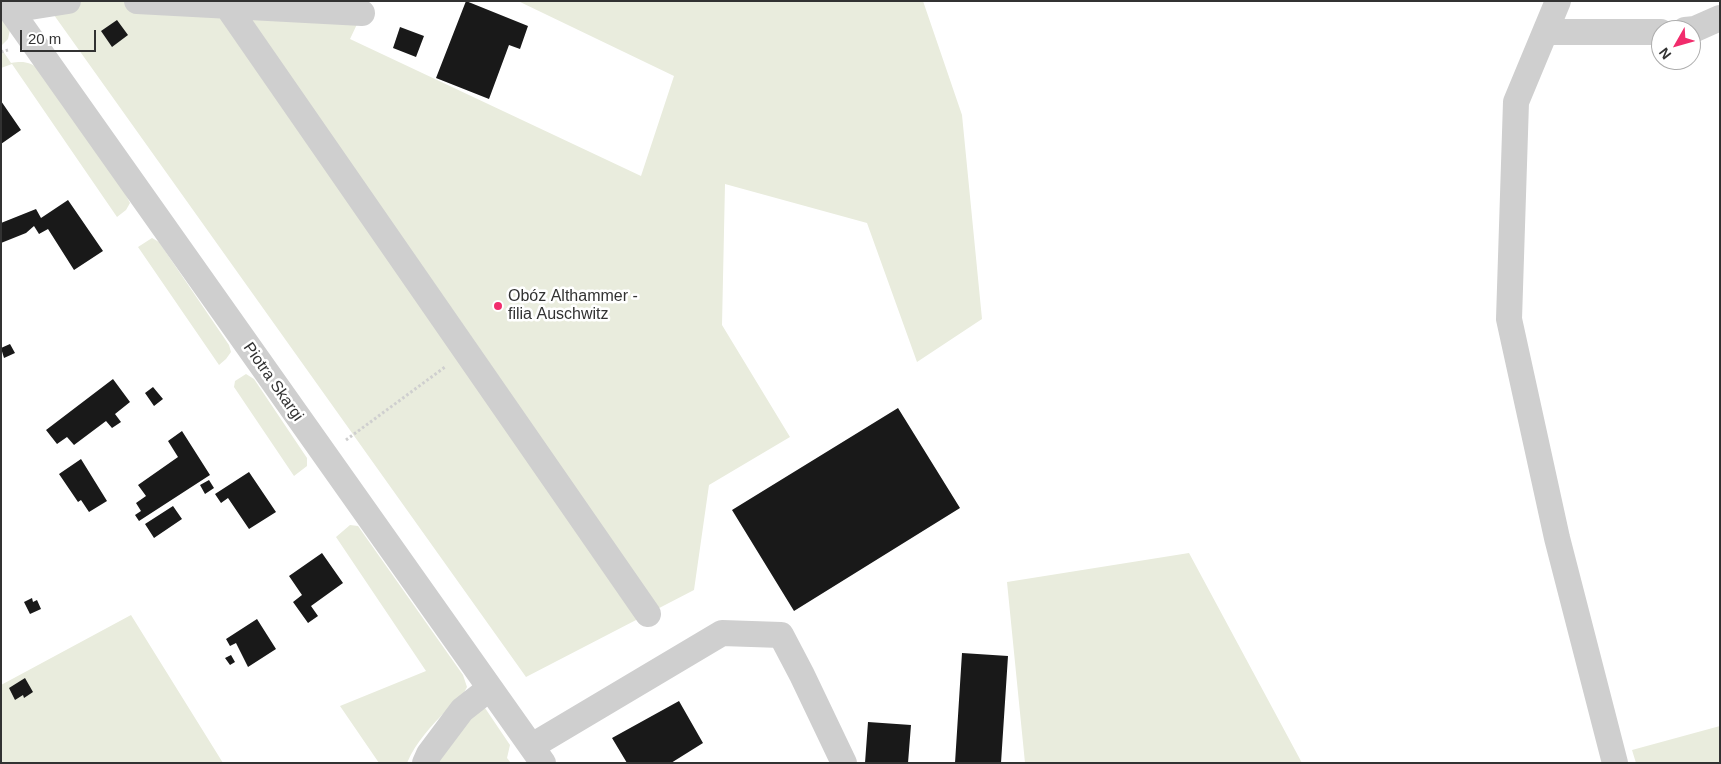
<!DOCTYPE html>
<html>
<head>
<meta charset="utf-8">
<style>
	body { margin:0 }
	#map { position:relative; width:1721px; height:764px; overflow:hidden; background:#fff; font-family:Helvetica,sans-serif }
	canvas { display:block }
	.frame { position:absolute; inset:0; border:2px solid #323232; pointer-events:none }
	.north { position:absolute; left:1651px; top:20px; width:50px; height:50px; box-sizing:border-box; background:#fff; border:1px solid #adadad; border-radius:50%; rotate:232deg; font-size:14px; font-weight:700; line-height:20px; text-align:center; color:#323232 }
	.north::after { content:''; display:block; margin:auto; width:18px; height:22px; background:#f12c6c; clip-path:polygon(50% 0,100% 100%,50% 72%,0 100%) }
	.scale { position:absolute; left:20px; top:30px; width:76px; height:22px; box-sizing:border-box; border:2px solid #323232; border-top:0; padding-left:6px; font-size:15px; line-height:18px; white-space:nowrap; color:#323232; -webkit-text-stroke:4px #fff; paint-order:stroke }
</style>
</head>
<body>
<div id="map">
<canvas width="1721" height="764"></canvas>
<div class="frame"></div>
<div class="north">N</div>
<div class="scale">20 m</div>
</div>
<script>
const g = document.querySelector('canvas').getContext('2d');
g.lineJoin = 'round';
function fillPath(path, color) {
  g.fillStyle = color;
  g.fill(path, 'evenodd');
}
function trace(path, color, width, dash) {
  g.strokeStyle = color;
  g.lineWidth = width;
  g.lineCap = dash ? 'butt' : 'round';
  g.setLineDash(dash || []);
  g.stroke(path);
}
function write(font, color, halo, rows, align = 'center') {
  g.font = font + ' Helvetica,sans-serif';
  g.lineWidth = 5;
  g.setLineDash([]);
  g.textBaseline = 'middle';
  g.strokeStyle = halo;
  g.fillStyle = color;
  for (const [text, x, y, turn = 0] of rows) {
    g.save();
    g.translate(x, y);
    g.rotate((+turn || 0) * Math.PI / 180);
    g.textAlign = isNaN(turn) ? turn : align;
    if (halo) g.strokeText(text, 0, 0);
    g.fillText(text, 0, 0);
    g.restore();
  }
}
fillPath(new Path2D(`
	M44 1H368L350 39 641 176 674 76 518 1H923L962 115 982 319 917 362 867 223 725 184 722 325 790 437 709 485 694 590 526 677Z
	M1 18 10 30 8 39 1 46Z
	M1 48 11 63C24 61 30 62 40 70L125 193 130 203 126 210 117 217 12 64 1 68Z
	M152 238 159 242 229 345 231 352 226 359 219 365 138 247Z
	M246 374 254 379 307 458V466L294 476 234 387 235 381Z
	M350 525 358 526 463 675 467 687C461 700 456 701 447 710 431 726 416 742 407 763H379L340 706 426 671 336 537Z
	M1189 553 1302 763H1025L1007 582Z
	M131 615 223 763H1V685Z
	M485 708 510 745 507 758 511 763H438L469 713Z
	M1720 726V763H1636L1632 750Z`), '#e9ecdd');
fillPath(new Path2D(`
	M466 1 528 26 520 49 509 45 489 99 436 78Z
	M117 20 128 35 112 47 101 31Z
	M400 27 424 36 416 57 393 48Z
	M1 101 21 130 1 144Z
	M68 200 103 251 74 270 48 229 39 234 34 226 26 233 1 243V223L36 209 41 218Z
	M10 344 15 353 4 358 1 348Z
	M113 379 130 402 115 414 121 422 112 428 106 421 74 445 67 437 57 444 46 430Z
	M153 387 163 399 154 406 145 393Z
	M898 408 960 508 794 611 732 510Z
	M182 431 210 475 139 521 135 515 141 511 136 503 146 496 138 485 178 457 168 441Z
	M81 459 107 501 89 512 81 500 78 502 59 474Z
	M249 472 276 512 249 529 228 498 221 503 215 494Z
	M209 480 214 488 205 494 200 485Z
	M173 506 182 519 154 538 145 524Z
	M322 553 343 583 311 606 318 616 308 623 293 602 302 595 289 576Z
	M32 598 33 602 37 600 41 609 30 614 24 602Z
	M257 619 276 649 248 667 236 643 230 646 226 639Z
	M962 653 1008 656 1001 763H955Z
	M231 655 235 662 230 665 225 658Z
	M25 678 33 692 24 698 23 695 15 700 9 688Z
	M679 701 703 743 671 763H627L612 738Z
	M868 722 911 725 908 763H865Z`), '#191919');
trace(new Path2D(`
	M1 52 8 50
	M346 440 445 367`), '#cfcfcf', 3, [2.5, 2.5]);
trace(new Path2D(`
	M4 1 543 763
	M137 1 362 13
	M1558 1 1516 102 1509 319 1557 538 1615 763
	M227 6 648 614
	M11 10 68 1
	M1685 30 1695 29 1720 18
	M1546 32H1661
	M532 746 722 633 781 635 802 675 844 763
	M425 763 429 754 462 710 490 688`), '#cfcfcf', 26);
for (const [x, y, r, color] of [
	[498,306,5,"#f12c6c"]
]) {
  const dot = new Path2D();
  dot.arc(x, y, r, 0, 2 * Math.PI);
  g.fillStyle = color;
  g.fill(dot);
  trace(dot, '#fff', 2);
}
write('16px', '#323232', '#fff', [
	["Obóz Althammer -",508,297],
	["filia Auschwitz",508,315]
], 'left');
write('16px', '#323232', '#fff', [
	["Piotra Skargi",273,382,55]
]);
</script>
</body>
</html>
